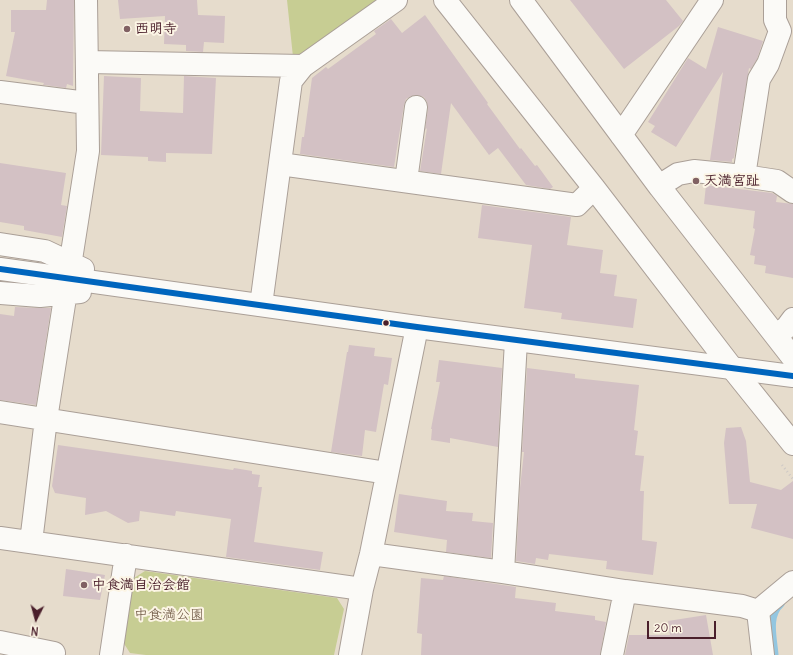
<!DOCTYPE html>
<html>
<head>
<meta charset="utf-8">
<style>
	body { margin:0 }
	#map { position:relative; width:793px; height:655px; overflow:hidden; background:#e6dccc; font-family:Delius,sans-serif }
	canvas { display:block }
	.north { position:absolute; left:16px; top:599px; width:40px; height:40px; -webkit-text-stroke:3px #fcf5e5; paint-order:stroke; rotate:186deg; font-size:11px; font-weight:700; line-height:16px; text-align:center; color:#4a1f2b }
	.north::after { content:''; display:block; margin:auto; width:14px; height:18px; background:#4a1f2b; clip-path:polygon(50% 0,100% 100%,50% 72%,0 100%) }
	.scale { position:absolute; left:647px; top:621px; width:69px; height:18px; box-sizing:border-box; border:2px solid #4a1f2b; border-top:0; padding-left:5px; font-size:12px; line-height:14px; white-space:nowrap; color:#4a1f2b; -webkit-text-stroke:3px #fcf5e5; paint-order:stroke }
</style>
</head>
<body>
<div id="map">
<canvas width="793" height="655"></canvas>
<div class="north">N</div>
<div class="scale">20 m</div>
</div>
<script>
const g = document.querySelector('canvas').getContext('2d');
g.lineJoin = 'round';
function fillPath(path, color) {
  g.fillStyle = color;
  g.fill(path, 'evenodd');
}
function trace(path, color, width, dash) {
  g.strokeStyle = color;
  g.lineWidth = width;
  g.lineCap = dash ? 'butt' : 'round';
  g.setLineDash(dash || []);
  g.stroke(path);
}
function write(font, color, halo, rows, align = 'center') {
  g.font = font + ' Delius,"Klee One",sans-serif';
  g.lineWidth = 4;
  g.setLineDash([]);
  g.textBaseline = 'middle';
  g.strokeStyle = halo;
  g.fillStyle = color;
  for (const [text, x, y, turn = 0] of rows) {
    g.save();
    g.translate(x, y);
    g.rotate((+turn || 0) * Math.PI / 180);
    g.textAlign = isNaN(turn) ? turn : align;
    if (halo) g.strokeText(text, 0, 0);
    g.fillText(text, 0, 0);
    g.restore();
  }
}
fillPath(new Path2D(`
	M287 0H382L308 54 293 57Z
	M145 571 337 598 344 609 334 655H146L130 653 123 642 134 578Z`), '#c7cd93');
trace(new Path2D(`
	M775 655C774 639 767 616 781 604`), '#93c6e0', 7);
fillPath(new Path2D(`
	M47 0H74L73 86 67 84 66 88 45 85H43L44 83 6 76 15 32H11V10H46Z
	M118 0H197L198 15 225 16 224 43 204 42 203 52 186 51V45L164 44 165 16 120 19Z
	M570 0H666L683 21 679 26 624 69Z
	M425 15 488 103 487 104 520 149 521 148 535 166 537 165 553 187 550 189 526 185 498 148 489 155 451 103 441 174 420 171 427 128 425 130 428 108 427 102 424 97 417 95 411 96 406 99 404 105 394 167 300 154 302 137H304L312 78 326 67 328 69 376 34 374 31 391 19 402 33Z
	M718 27 763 41 757 59 751 69 749 68 734 158 732 159V162L710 160 723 72 676 147 651 132 655 126 648 122 688 58 706 69Z
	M104 76 141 78 140 111 183 113 184 76 216 78 212 154 166 153V162L148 161V157L101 155Z
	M0 163 66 173 61 205 67 206 62 237 24 230V226L0 222Z
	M706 185 772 193 777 196 776 202 793 204V278L765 273 766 266 754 264 755 256 750 255 755 229 753 228 755 211 704 204Z
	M482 205 571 217 567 245 603 250 600 273 617 275 614 296 637 299 633 328 561 319 562 313 524 308 532 245 478 238Z
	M15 307 39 308H51L36 405 0 400V314L14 316Z
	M349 345 375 348 374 356 392 358 388 385 384 384 376 432 365 430 362 456 331 452 347 352H348Z
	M439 360 502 368 498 447 450 438V443L431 440 432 429H431L440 382H436Z
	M527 368 575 374V378L639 385 634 430 638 431 635 455 644 456 640 491H644L642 540 657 542 653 575 606 569 607 561 549 554 548 560 536 558 535 564 516 561 520 488 524 452H522Z
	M741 427 746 441 750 482 781 490 793 481V539L751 528 757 504H729L724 443 726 428Z
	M58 445 233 470 234 468 252 471V474L260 475 258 487H262L254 542 323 552 320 570 226 557 231 519 176 511 175 516 140 511 139 521 128 523 106 511 85 515 86 498 55 493 52 486Z
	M399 494 447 501 446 511 473 513 472 521 493 523 491 558 446 552 447 540 394 532Z
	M66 569 105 575 100 600 63 596Z
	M444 576 516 587 515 598 556 603 555 611 595 616V620L606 622 600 655H421L422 634 417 633 421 578 443 580Z
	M706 615 713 655H625L629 635H670L668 621Z`), '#d3c1c4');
const minor = new Path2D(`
	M445 0 594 188 732 368 793 444
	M521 0 659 186 793 358
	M87 62 303 66 396 0
	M0 92 87 103
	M621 135 712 0
	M280 164 577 205 594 188
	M744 176 759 79 768 64 780 31 775 20V0
	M406 181 416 107
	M659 186 678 174 694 171 744 176 777 181 793 192
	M0 244 45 251 83 269
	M0 293 40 296 80 292
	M261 305 291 81 303 66
	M776 336 787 327 793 319
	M0 412 387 473
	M0 538 362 589
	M31 542 46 419 88 151 86 0
	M371 554 503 572 625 591 742 606 758 611 763 655
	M503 572 516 341
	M758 611 793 582
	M0 642 54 653 53 655
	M111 655 126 555
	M350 655 362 589 371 554 417 327
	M612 655 625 591`);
const secondary = new Path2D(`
	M0 269 417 327 793 376`);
trace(minor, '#aa9f97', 24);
trace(secondary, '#aa9f97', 24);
trace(new Path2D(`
	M782 465 793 479`), '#cdc8c5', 2.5, [1, 3]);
trace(minor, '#fbfaf7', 22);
trace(secondary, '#fbfaf7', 22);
trace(new Path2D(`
	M0 269 417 327 793 376`), '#0065bd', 6);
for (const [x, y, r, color] of [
	[127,29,4,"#816163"],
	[696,181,4,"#816163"],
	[386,323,3.5,"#4a1f2b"],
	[84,585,4,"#816163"]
]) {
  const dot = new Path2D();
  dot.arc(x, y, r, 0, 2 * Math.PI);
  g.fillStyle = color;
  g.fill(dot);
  trace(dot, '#fcf5e5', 1.5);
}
write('bold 14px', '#4a1f2b', '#fcf5e5', [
	["西明寺",135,29],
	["天満宮趾",704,181],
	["中食満自治会館",92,585]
], 'left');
write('14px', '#68503c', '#fcf5e5', [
	["中食満公園",169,615]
]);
</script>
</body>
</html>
